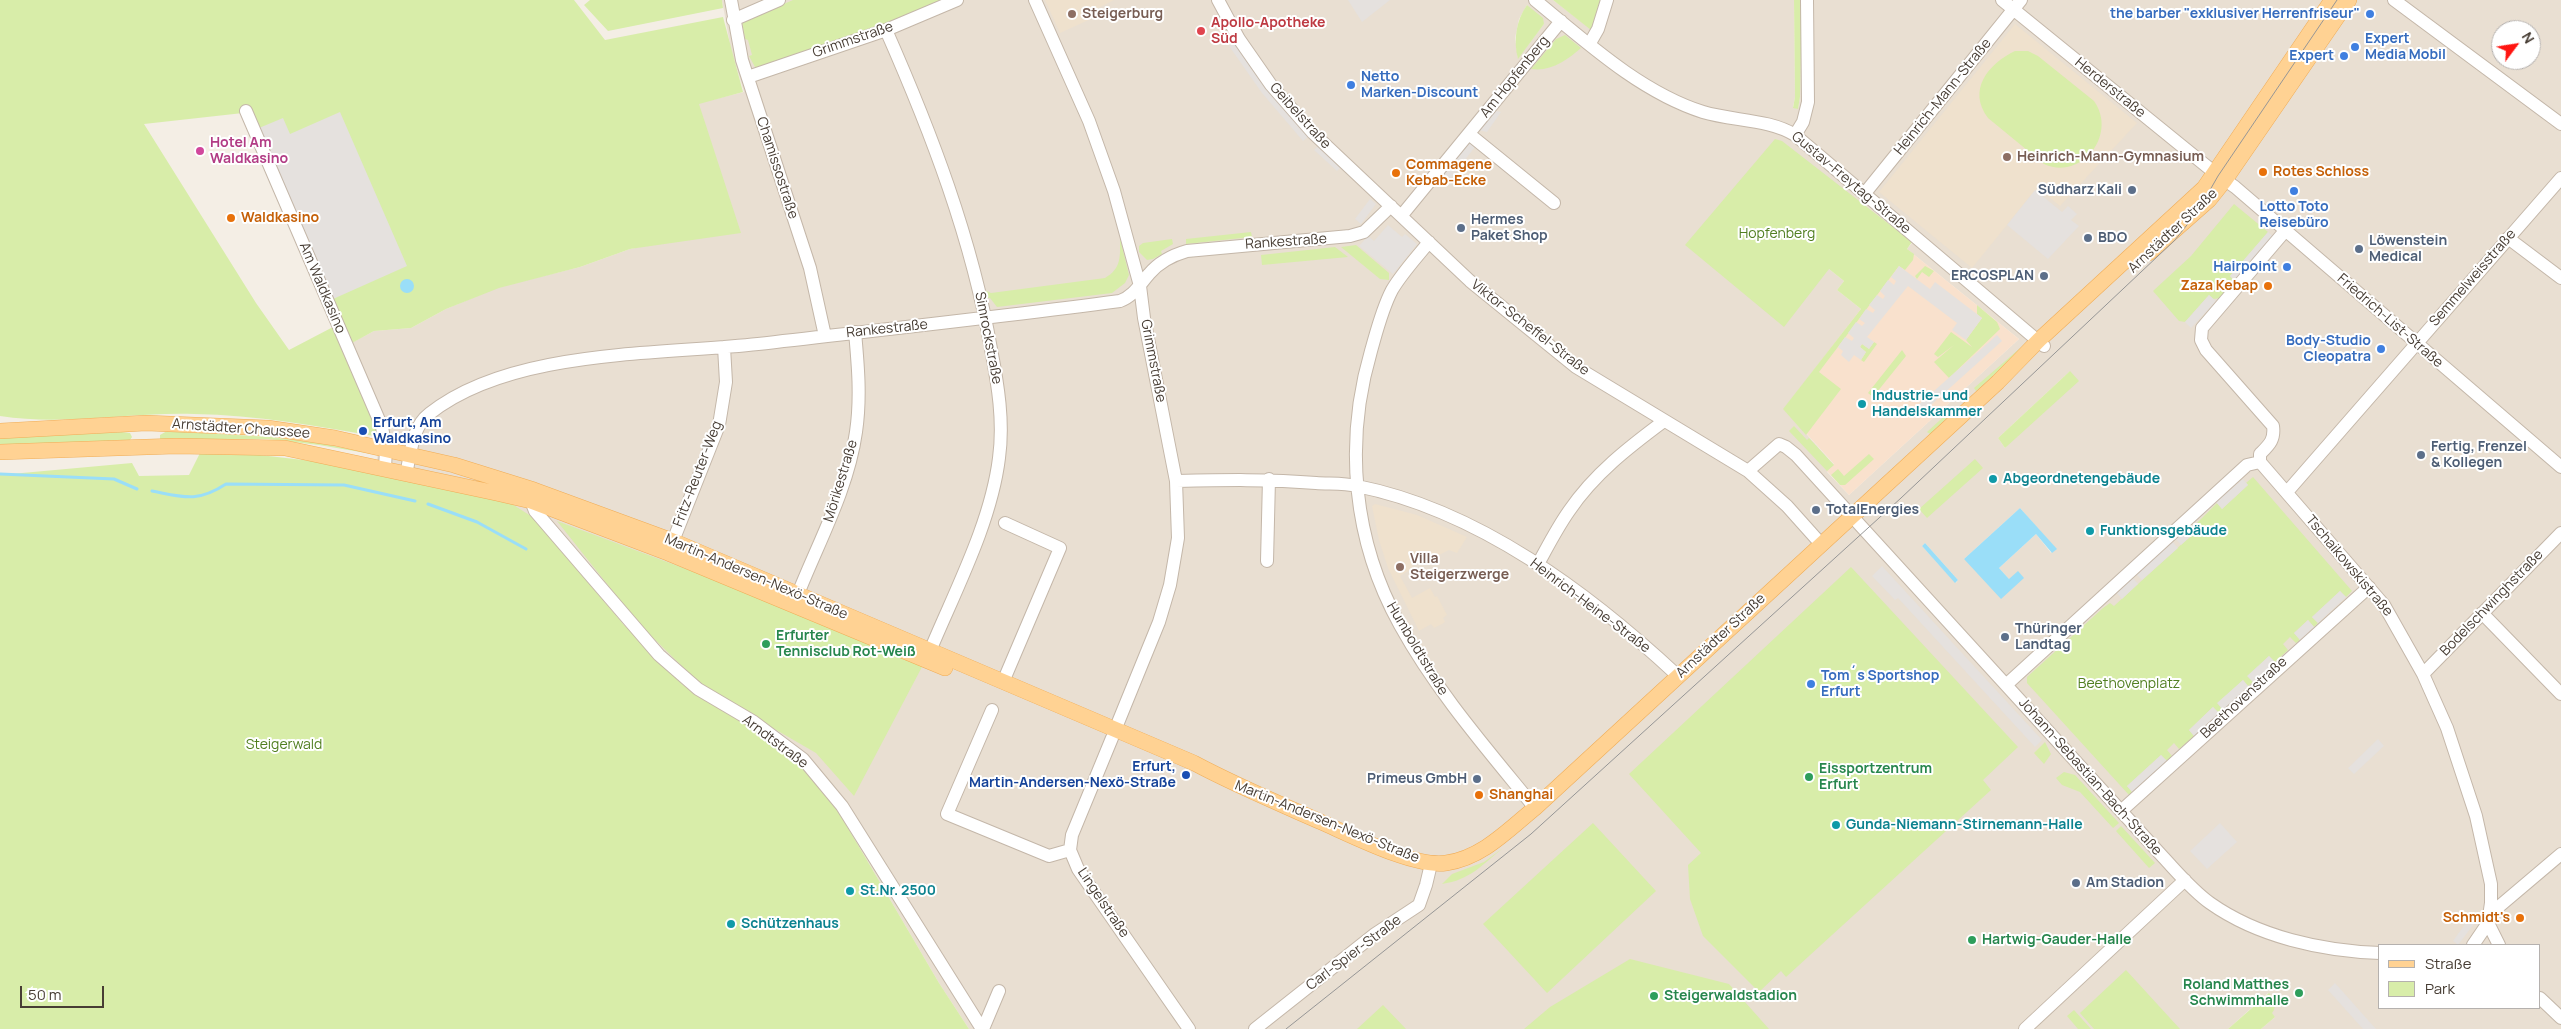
<!DOCTYPE html>
<html>
<head>
<meta charset="utf-8">
<style>
	body { margin:0 }
	#map { position:relative; width:2561px; height:1029px; overflow:hidden; background:#f4eee5; font-family:Manrope,sans-serif }
	canvas { display:block }
	.legend { position:absolute; left:2378px; top:944px; width:162px; height:65px; box-sizing:border-box; background:#fff; border:1px solid #b5b1ae; margin:0; padding:6px 9px; list-style:none; font-size:15px; color:#473d34 }
	.legend li { display:flex; align-items:center; gap:10px; height:25px }
	.legend b { width:25px; border:1px solid #b5b1ae }
	.north { position:absolute; left:2491px; top:20px; width:50px; height:50px; box-sizing:border-box; background:#fff; border:1px solid #b5b1ae; border-radius:50%; rotate:59deg; font-size:14px; font-weight:700; line-height:20px; text-align:center; color:#473d34 }
	.north::after { content:''; display:block; margin:auto; width:18px; height:22px; background:#ff1511; clip-path:polygon(50% 0,100% 100%,50% 72%,0 100%) }
	.scale { position:absolute; left:20px; top:986px; width:84px; height:22px; box-sizing:border-box; border:2px solid #473d34; border-top:0; padding-left:6px; font-size:15px; line-height:18px; white-space:nowrap; color:#473d34; -webkit-text-stroke:4px #fff; paint-order:stroke }
</style>
</head>
<body>
<div id="map">
<canvas width="2561" height="1029"></canvas>
<ul class="legend">
<li><b style="height:6px;background:#ffd293"></b>Straße</li>
<li><b style="height:14px;background:#d8eda9"></b>Park</li>
</ul>
<div class="north">N</div>
<div class="scale">50 m</div>
</div>
<script>
const g = document.querySelector('canvas').getContext('2d');
g.lineJoin = 'round';
function fillPath(path, color) {
  g.fillStyle = color;
  g.fill(path, 'evenodd');
}
function trace(path, color, width, dash) {
  g.strokeStyle = color;
  g.lineWidth = width;
  g.lineCap = dash ? 'butt' : 'round';
  g.setLineDash(dash || []);
  g.stroke(path);
}
function write(font, color, halo, rows, align = 'center') {
  g.font = font + ' Manrope,sans-serif';
  g.lineWidth = 4;
  g.setLineDash([]);
  g.textBaseline = 'middle';
  g.strokeStyle = halo;
  g.fillStyle = color;
  for (const [text, x, y, turn = 0] of rows) {
    g.save();
    g.translate(x, y);
    g.rotate((+turn || 0) * Math.PI / 180);
    g.textAlign = isNaN(turn) ? turn : align;
    if (halo) g.strokeText(text, 0, 0);
    g.fillText(text, 0, 0);
    g.restore();
  }
}
fillPath(new Path2D(`
	M722 0H1553L1591 29 1603 0H1794L1795 97 1793 107 1798 108 1800 97V0H2561V1029H2261L2275 1017 2271 1013 2273 1009 2268 993 2228 1029H969L939 983 834 804 661 665 624 625 533 518 376 474 379 436 342 348 374 331 411 328 446 309 499 287 580 267 630 249 672 241 699 103 744 92 731 50ZM1527 5 1544 24 1518 58 1515 38 1519 19ZM2501 30H2531V60H2501ZM1912 243 1907 249 2019 339 1849 495 1827 472 1834 465 1784 409 1861 309 1837 290 1844 281 1829 269ZM2070 371 2005 448 1998 438ZM2020 508 2056 549 2051 553 2036 534 1999 568 2009 579 1964 559ZM1925 543 1958 580 1956 583 1922 546ZM2380 945H2540V1008H2380Z`), '#e9dfd2');
fillPath(new Path2D(`
	M1907 249 2019 339 1849 495 1827 471 1834 464 1784 409Z`), '#f9e1cd');
fillPath(new Path2D(`
	M1045 0H1114L1092 11 1095 17 1060 33Z
	M2015 24 2137 123 2060 206 2037 188 1972 268 1879 192Z
	M1375 504 1417 515 1467 537 1457 553 1449 550 1423 563 1417 558 1412 563 1413 568 1400 576 1412 598 1430 588 1435 597 1437 596 1447 615 1443 618 1445 622 1442 624 1434 628 1431 624 1419 631 1388 568 1379 540 1372 506Z`), '#efe1cd');
fillPath(new Path2D(`
	M0 0H574L605 40 723 17 743 92 699 104 741 233 630 249 580 267 499 288 446 309 411 328 374 331 352 343 333 299 290 134 259 128 252 112 144 124 256 303 289 350 333 327 380 437C318 426 256 415 194 414 129 412 64 426 0 416Z
	M590 0H722L723 8 608 31 584 5Z
	M793 0H947L885 26 759 69 755 67 749 56 752 55 748 40 745 39 742 22Z
	M1553 0H1603L1591 30Z
	M1794 0H1800L1802 6 1800 97 1798 109 1793 108 1795 97Z
	M1527 5 1543 18 1544 24 1518 59C1513 41 1516 20 1527 5Z
	M1565 35 1581 48C1567 60 1551 72 1531 69L1556 39Z
	M2015 51H2028L2038 56 2094 101C2118 135 2081 181 2044 164L1988 118C1967 90 1988 64 2015 51Z
	M1775 139 1782 141 1912 242 1907 249 1914 254 1913 260 1905 270 1899 266 1819 372 1841 389 1806 435 1783 409 1861 309 1837 290 1844 281 1829 269 1784 327 1685 245Z
	M2234 204 2268 232 2230 276 2236 282 2221 298 2213 299 2209 295 2185 322 2179 321 2153 291 2191 256Z
	M1251 232 1252 237 1186 244V239Z
	M1120 238 1129 275 1125 283 1112 293 997 307 990 298H987L985 290 991 293 1105 278C1122 268 1120 256 1120 238Z
	M1172 239 1173 244 1161 251 1162 254 1153 259 1147 260 1139 252V246L1143 243Z
	M1356 245 1389 273V280L1380 279 1341 247Z
	M1335 247 1348 257 1262 265 1261 255Z
	M1925 266 1934 271 1929 277 1922 272 1917 279 1915 276Z
	M1977 305 1997 322 2000 329 1949 378 1934 362 1954 345 1938 357 1934 354 1951 332 1972 347 1966 340 1982 318 1977 314Z
	M1874 342 1877 344 1864 362 1861 360 1866 352 1860 347 1862 344 1869 349Z
	M2026 343 2027 345 1976 391 1974 388Z
	M1902 350 1906 356 1873 397 1868 393Z
	M2070 371 2079 381 2005 448 1998 438Z
	M1951 410 1953 412 1930 434 1927 432Z
	M1794 426 1807 440 1809 438 1834 465 1827 471 1789 431Z
	M167 431 271 437 320 443 378 455 319 445 268 439H160V435Z
	M122 432 130 433 132 437 130 440 0 446V437Z
	M200 453 260 455 329 463 512 504 534 518 624 625 683 685 776 744 799 763 834 804 939 983 969 1029H0V475L132 463 139 476 189 475Z
	M1869 454 1874 459 1845 485H1840L1831 475 1838 469 1844 476Z
	M1975 459 1983 468 1927 518 1919 509Z
	M2253 477 2352 591 2346 597 2340 591 2312 617 2318 623 2314 627 2308 620 2294 633 2300 640 2296 643 2290 637 2283 644 2288 650 2275 662 2269 656 2248 676 2253 682 2248 686 2243 680 2218 703 2223 710 2219 713 2213 707 2189 730 2194 736 2179 749 2174 743 2167 750 2172 756 2167 761 2161 755 2127 786 2132 792 2129 795 2027 683V677L2103 608 2110 603 2114 606 2196 531 2193 527 2217 503 2222 509 2248 485 2246 483Z
	M557 521 745 591 923 665 854 796 816 753 714 694 694 678 638 623Z
	M1851 567 2018 747 1983 780 1991 790 1786 977 1781 971 1759 992 1703 936 1690 899 1688 865 1701 853 1629 774Z
	M2045 742 2051 754 2044 764 2034 753Z
	M2064 772 2075 775 2119 823 2113 828 2080 792 2062 785 2056 778Z
	M1593 823 1656 891 1547 993 1483 924Z
	M2121 826 2155 863 2149 868 2116 831Z
	M1503 848C1482 865 1470 880 1442 884L1452 874 1484 862Z
	M1630 959 1729 984 1769 1029H1524L1550 1007Z
	M2126 970 2180 1029H2094L2080 1013Z
	M2269 993 2276 1001 2274 1010 2272 1013 2275 1017 2261 1029H2228Z
	M1383 1005 1406 1029H1357Z
	M2074 1010 2091 1029H2078L2067 1016Z`), '#d8eda9');
fillPath(new Path2D(`
	M1348 0H1390L1362 22Z
	M1239 39 1313 133 1303 141 1262 93 1229 46Z
	M1493 110 1501 112 1487 132 1478 130Z
	M340 112 407 266 333 299 259 128 283 118 290 134Z
	M1467 143H1478L1451 178 1440 176Z
	M1319 145 1342 166 1337 171 1314 150Z
	M2035 190 2062 212 2068 206 2077 214 2071 220 2079 226 2048 259 2007 225Z
	M1370 199 1376 204 1361 224 1355 219Z
	M1388 225 1402 237 1405 234 1417 244 1393 274 1359 246 1368 236 1374 241Z
	M2268 232 2274 237 2236 282 2230 276Z
	M1899 266 1930 289 1935 282 1982 318 1966 340 1952 330 1957 323 1908 286 1867 337 1874 342 1869 349 1862 344 1860 347 1866 352 1861 360 1854 355 1849 362 1841 355 1843 351 1838 347 1845 337 1852 341 1854 338 1848 333 1856 322 1862 326 1865 323 1859 319 1866 309 1873 313 1875 310 1869 305 1877 295 1883 299 1885 296 1880 291 1888 280 1894 285 1896 281 1891 277Z
	M2209 295 2216 301 2191 328 2185 322Z
	M1997 335 2002 341 1922 413 1916 407Z
	M2243 479 2248 485 2222 509 2216 502Z
	M2191 524 2197 531 2181 545 2175 538Z
	M2172 541 2178 548 2142 580 2136 574Z
	M1882 566 2042 740 2035 747 1898 598 1895 600 1872 576Z
	M2132 577 2138 584 2122 599 2116 592Z
	M2340 591 2346 597 2318 623 2312 617Z
	M2308 620 2314 627 2300 640 2294 633Z
	M2269 656 2275 662 2253 682 2247 676Z
	M2243 680 2248 686 2223 710 2217 703Z
	M2213 707 2219 713 2194 736 2189 730Z
	M2378 739 2384 746 2354 774 2348 768Z
	M2161 755 2167 761 2132 792 2127 786Z
	M2220 823 2237 842 2207 869 2190 851Z
	M2473 913 2479 917 2458 945 2453 941Z
	M2335 983 2376 1029H2363L2328 990Z`), '#e5e1de');
fillPath(new Path2D(`
	M400 286a7 7 0 1 1 14 0a7 7 0 1 1-14 0Z
	M2020 508 2057 549 2052 553 2036 534 1999 568 2009 579 2018 571 2024 578 2001 599 1964 559Z
	M1925 543 1958 580 1955 583 1922 546Z`), '#9adef8');
trace(new Path2D(`
	M0 474 114 479 137 489
	M152 491C183 497 197 503 226 484L344 485 415 501
	M428 504 477 522 526 549`), '#9adef8', 3);
const minor = new Path2D(`
	M731 0 742 60 810 268 825 336
	M1035 0 1089 121 1114 191 1140 286 1144 318 1176 481 1178 538 1170 585 1159 622 1115 730
	M1218 0 1239 39 1271 85 1313 133 1470 281 1576 367 1748 471 1787 506 1821 544
	M1535 0C1585 41 1640 92 1703 112 1733 121 1769 119 1795 135L2044 346
	M2002 0 2215 173 2235 187 2561 467
	M2394 0 2561 124
	M733 20 779 0
	M886 30C931 132 972 239 991 349 998 385 1004 422 999 458 991 523 955 591 930 651
	M1590 43 1598 29 1607 0
	M748 77 886 30 957 0
	M246 111 382 427 386 449 385 468
	M1469 134 1554 203
	M1795 135 1803 122 1808 102 1807 0
	M1865 193 2021 0
	M1402 215 1561 21
	M2285 231 2202 328 2201 340 2206 350 2273 426C2275 440 2269 445 2260 454V462L2384 605 2423 674 2447 728 2476 816 2491 884V903L2488 923 2473 945
	M2508 238 2561 278
	M1429 242C1417 257 1402 273 1392 290 1382 309 1377 330 1371 351 1344 443 1353 541 1400 625 1437 692 1487 749 1535 808
	M1748 471 1779 444 1786 447 1796 455 2163 857C2178 873 2192 890 2210 903 2258 937 2322 951 2380 953
	M406 474C411 453 412 427 429 414 510 349 658 355 758 344 879 330 999 317 1120 301 1134 296 1140 284 1149 274 1159 262 1173 255 1187 251L1350 236 1364 232 1391 206
	M1176 481C1223 480 1269 479 1316 483 1329 484 1344 483 1357 486 1478 510 1589 593 1678 676
	M2287 492 2561 178
	M533 495 531 501 535 511 659 655 698 689 754 722 803 759 842 806 982 1029
	M673 541 719 425 726 382 724 347
	M1267 561 1269 479
	M1538 564C1548 546 1557 528 1569 511 1594 474 1629 447 1664 421
	M798 594C819 541 848 489 856 432 861 398 858 365 855 332
	M2482 613 2561 694
	M2423 674 2561 533
	M1003 682 1060 548 1005 523
	M2006 685 2247 465 2260 462
	M992 710 947 814 1049 856 1070 850
	M1112 738 1072 835 1070 850 1078 869 1189 1029
	M2121 811 2369 587
	M2489 915 2561 854
	M2488 923 2499 945
	M2540 998 2561 1018
	M983 1029 999 991
	M1255 1029 1375 934 1419 905 1426 885 1431 864
	M2025 1029 2185 880`);
const major = new Path2D(`
	M2149 253 2209 200 2225 180 2349 0
	M0 431 146 423 268 428 335 438 454 465 534 490 673 541 1194 763C1235 785 1278 803 1321 822 1351 835 1415 868 1446 863 1482 858 1508 830 1535 808L1998 382 2039 340 2204 188 2332 0
	M0 452 176 446 285 448 496 493 531 501 668 553 945 668`);
trace(minor, '#c4b7a9', 14);
trace(major, '#f0ad57', 16);
trace(minor, '#fff', 12);
trace(major, '#ffd293', 15);
trace(new Path2D(`
	M1286 1029 1531 834 1901 498 2175 240 2198 211 2218 176 2337 0`), '#969696', 1);
for (const [x, y, r, color] of [
	[1072,14,5,"#8d6e63"],
	[2370,14,5,"#3f7fe0"],
	[1201,31,5,"#e0444e"],
	[2355,47,5,"#3f7fe0"],
	[2344,56,5,"#3f7fe0"],
	[1351,85,5,"#3f7fe0"],
	[200,151,5,"#d1479c"],
	[2007,157,5,"#8d6e63"],
	[2263,172,5,"#e8710a"],
	[1396,173,5,"#e8710a"],
	[2132,190,5,"#5c6f8a"],
	[2294,191,5,"#3f7fe0"],
	[231,218,5,"#e8710a"],
	[1461,228,5,"#5c6f8a"],
	[2088,238,5,"#5c6f8a"],
	[2359,249,5,"#5c6f8a"],
	[2287,267,5,"#3f7fe0"],
	[2044,276,5,"#5c6f8a"],
	[2268,286,5,"#e8710a"],
	[2381,349,5,"#3f7fe0"],
	[1862,404,5,"#0f9aa8"],
	[363,431,5,"#1a4fb4"],
	[2421,455,5,"#5c6f8a"],
	[1993,479,5,"#0f9aa8"],
	[1816,510,5,"#5c6f8a"],
	[2090,531,5,"#0f9aa8"],
	[1400,567,5,"#8d6e63"],
	[2005,637,5,"#5c6f8a"],
	[766,644,5,"#2e9e5b"],
	[1811,684,5,"#3f7fe0"],
	[1186,775,5,"#1a4fb4"],
	[1809,777,5,"#2e9e5b"],
	[1477,779,5,"#5c6f8a"],
	[1479,795,5,"#e8710a"],
	[1836,825,5,"#0f9aa8"],
	[2076,883,5,"#5c6f8a"],
	[850,891,5,"#0f9aa8"],
	[2520,918,5,"#e8710a"],
	[731,924,5,"#0f9aa8"],
	[1972,940,5,"#2e9e5b"],
	[2299,993,5,"#2e9e5b"],
	[1654,996,5,"#2e9e5b"]
]) {
  const dot = new Path2D();
  dot.arc(x, y, r, 0, 2 * Math.PI);
  g.fillStyle = color;
  g.fill(dot);
  trace(dot, '#fff', 2);
}
write('bold 14px', '#785e54', '#fff', [
	["Steigerburg",1082,14],
	["Heinrich-Mann-Gymnasium",2017,157],
	["Villa",1410,559],
	["Steigerzwerge",1410,575]
], 'left');
write('bold 14px', '#366cbe', '#fff', [
	["the barber \"exklusiver Herrenfriseur\"",2360,14],
	["Expert",2365,39,"left"],
	["Media Mobil",2365,55,"left"],
	["Expert",2334,56],
	["Netto",1361,77,"left"],
	["Marken-Discount",1361,93,"left"],
	["Lotto Toto",2294,207,"center"],
	["Reisebüro",2294,223,"center"],
	["Hairpoint",2277,267],
	["Body-Studio",2371,341],
	["Cleopatra",2371,357],
	["Tom´s Sportshop",1821,676,"left"],
	["Erfurt",1821,692,"left"]
], 'right');
write('bold 14px', '#be3a42', '#fff', [
	["Apollo-Apotheke",1211,23],
	["Süd",1211,39]
], 'left');
write('14px', '#473d34', '#fff', [
	["Grimmstraße",853,40,-19],
	["Am Hopfenberg",1515,77,-51],
	["Herderstraße",2110,88,39],
	["Heinrich-Mann-Straße",1943,97,-51],
	["Geibelstraße",1300,116,48],
	["Chamissostraße",777,168,72],
	["Gustav-Freytag-Straße",1851,183,40],
	["Arnstädter Straße",2173,231,-43],
	["Rankestraße",1286,242,-4],
	["Semmelweisstraße",2473,278,-49],
	["Am Waldkasino",322,288,67],
	["Friedrich-List-Straße",2390,321,41],
	["Viktor-Scheffel-Straße",1530,328,38],
	["Rankestraße",887,329,-6],
	["Simrockstraße",988,338,79],
	["Grimmstraße",1153,361,79],
	["Arnstädter Chaussee",241,429,4],
	["Fritz-Reuter-Weg",698,474,-69],
	["Mörikestraße",841,481,-73],
	["Tschaikowskistraße",2349,566,50],
	["Martin-Andersen-Nexö-Straße",756,577,23],
	["Bodelschwinghstraße",2492,603,-46],
	["Heinrich-Heine-Straße",1590,606,37],
	["Arnstädter Straße",1721,636,-43],
	["Humboldtstraße",1417,649,59],
	["Beethovenstraße",2244,698,-43],
	["Arndtstraße",775,742,37],
	["Johann-Sebastian-Bach-Straße",2090,777,48],
	["Martin-Andersen-Nexö-Straße",1327,822,22],
	["Lingelstraße",1103,903,56],
	["Carl-Spier-Straße",1354,953,-37]
]);
write('bold 14px', '#b23c85', '#fff', [
	["Hotel Am",210,143],
	["Waldkasino",210,159]
], 'left');
write('bold 14px', '#c56008', '#fff', [
	["Commagene",1406,165],
	["Kebab-Ecke",1406,181],
	["Rotes Schloss",2273,172],
	["Waldkasino",241,218],
	["Zaza Kebap",2258,286,"right"],
	["Shanghai",1489,795],
	["Schmidt's",2510,918,"right"]
], 'left');
write('bold 14px', '#4e5e75', '#fff', [
	["Südharz Kali",2122,190,"right"],
	["Hermes",1471,220],
	["Paket Shop",1471,236],
	["BDO",2098,238],
	["Löwenstein",2369,241],
	["Medical",2369,257],
	["ERCOSPLAN",2034,276,"right"],
	["Fertig, Frenzel",2431,447],
	["& Kollegen",2431,463],
	["TotalEnergies",1826,510],
	["Thüringer",2015,629],
	["Landtag",2015,645],
	["Primeus GmbH",1467,779,"right"],
	["Am Stadion",2086,883]
], 'left');
write('14px', '#517f21', '#fff', [
	["Hopfenberg",1777,234],
	["Beethovenplatz",2129,684],
	["Steigerwald",284,745]
]);
write('bold 14px', '#0d838f', '#fff', [
	["Industrie- und",1872,396],
	["Handelskammer",1872,412],
	["Abgeordnetengebäude",2003,479],
	["Funktionsgebäude",2100,531],
	["Gunda-Niemann-Stirnemann-Halle",1846,825],
	["St.Nr. 2500",860,891],
	["Schützenhaus",741,924]
], 'left');
write('bold 14px', '#164399', '#fff', [
	["Erfurt, Am",373,423],
	["Waldkasino",373,439],
	["Erfurt,",1176,767,"right"],
	["Martin-Andersen-Nexö-Straße",1176,783,"right"]
], 'left');
write('bold 14px', '#27864d', '#fff', [
	["Erfurter",776,636],
	["Tennisclub Rot-Weiß",776,652],
	["Eissportzentrum",1819,769],
	["Erfurt",1819,785],
	["Hartwig-Gauder-Halle",1982,940],
	["Roland Matthes",2289,985,"right"],
	["Schwimmhalle",2289,1001,"right"],
	["Steigerwaldstadion",1664,996]
], 'left');
</script>
</body>
</html>
